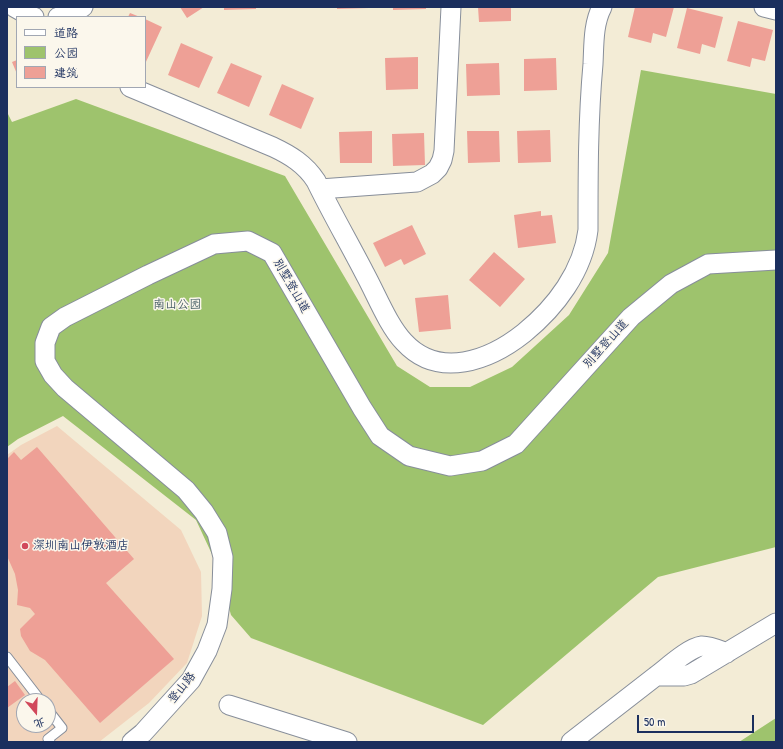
<!DOCTYPE html>
<html>
<head>
<meta charset="utf-8">
<style>
	body { margin:0 }
	#map { position:relative; width:783px; height:749px; overflow:hidden; background:#f3ecd6; font-family:"Patrick Hand","LXGW WenKai TC",sans-serif }
	canvas { display:block }
	.frame { position:absolute; inset:0; border:8px solid #1b2f5e; pointer-events:none }
	.legend { position:absolute; left:16px; top:16px; width:130px; height:72px; box-sizing:border-box; background:#fbf7ec; border:1px solid #a1a7b3; margin:0; padding:5px 7px; list-style:none; font-size:12px; color:#1b2f5e }
	.legend li { display:flex; align-items:center; gap:8px; height:20px }
	.legend b { width:20px; border:1px solid #a1a7b3 }
	.north { position:absolute; left:16px; top:693px; width:40px; height:40px; box-sizing:border-box; background:#fbf7ec; border:1px solid #a1a7b3; border-radius:50%; rotate:161deg; font-size:11px; font-weight:700; line-height:16px; text-align:center; color:#1b2f5e }
	.north::after { content:''; display:block; margin:auto; width:14px; height:18px; background:#d1495b; clip-path:polygon(50% 0,100% 100%,50% 72%,0 100%) }
	.scale { position:absolute; left:637px; top:715px; width:117px; height:18px; box-sizing:border-box; border:2px solid #1b2f5e; border-top:0; padding-left:5px; font-size:12px; line-height:14px; white-space:nowrap; color:#1b2f5e; -webkit-text-stroke:3px #fbf7ec; paint-order:stroke }
</style>
</head>
<body>
<div id="map">
<canvas width="783" height="749"></canvas>
<div class="frame"></div>
<ul class="legend">
<li><b style="height:5px;background:#fff"></b>道路</li>
<li><b style="height:11px;background:#9ec36d"></b>公园</li>
<li><b style="height:11px;background:#eea096"></b>建筑</li>
</ul>
<div class="north">北</div>
<div class="scale">50 m</div>
</div>
<script>
const g = document.querySelector('canvas').getContext('2d');
g.lineJoin = 'round';
function fillPath(path, color) {
  g.fillStyle = color;
  g.fill(path, 'evenodd');
}
function trace(path, color, width, dash) {
  g.strokeStyle = color;
  g.lineWidth = width;
  g.lineCap = dash ? 'butt' : 'round';
  g.setLineDash(dash || []);
  g.stroke(path);
}
function write(font, color, halo, rows, align = 'center') {
  g.font = font + ' "Patrick Hand","LXGW WenKai TC",sans-serif';
  g.lineWidth = 3;
  g.setLineDash([]);
  g.textBaseline = 'middle';
  g.strokeStyle = halo;
  g.fillStyle = color;
  for (const [text, x, y, turn = 0] of rows) {
    g.save();
    g.translate(x, y);
    g.rotate((+turn || 0) * Math.PI / 180);
    g.textAlign = isNaN(turn) ? turn : align;
    if (halo) g.strokeText(text, 0, 0);
    g.fillText(text, 0, 0);
    g.restore();
  }
}
fillPath(new Path2D(`
	M57 426 181 530 201 572 202 616 187 663 149 703 99 742H7V455L21 445ZM24 701H48V725H24Z`), '#f2d5bd');
fillPath(new Path2D(`
	M641 70 776 94V547L658 577 483 725 251 638 231 615 217 565 196 520 63 416 18 439 7 447V112L12 122 76 99 285 176 397 366 430 387H470L512 367 569 315 608 253Z
	M776 718V742H739Z`), '#9ec36d');
fillPath(new Path2D(`
	M180 7H204L187 18Z
	M224 7H256V9L224 10Z
	M337 7H369V8L337 9Z
	M393 7H426V9L393 10Z
	M478 7H511V21L479 22Z
	M635 7H674L666 37 653 33 651 43 628 37Z
	M687 8 723 17 715 48 702 44 700 54 677 48Z
	M130 13 140 17H128Z
	M145 19 162 27 145 64Z
	M738 21 773 30 765 61 752 58 750 67 727 61Z
	M181 43 213 57 199 88 168 75Z
	M418 57V89L386 90 385 58Z
	M556 58 557 90 524 91V59Z
	M17 60V74L12 62Z
	M231 63 262 76 249 107 217 93Z
	M499 63 500 95 467 96 466 64Z
	M282 84 314 98 301 129 269 115Z
	M550 130 551 162 518 163 517 131Z
	M372 131V163H340L339 132Z
	M467 131H499L500 162 468 163Z
	M424 133 425 165 393 166 392 134Z
	M541 211V216L552 215 556 243 518 248 514 215Z
	M412 225 426 254 404 265 401 259 385 267 373 243Z
	M494 252 525 279 500 307 469 280Z
	M448 295 451 329 419 332 415 298Z
	M37 447 134 559 106 583 174 659 100 723 45 660 30 651 21 636 20 629 35 614 30 608 17 605 18 590 15 574 7 556V459L14 452 21 460Z
	M15 681 25 695 7 708V687Z`), '#eea096');
const service = new Path2D(`
	M7 657 41 701
	M48 710 62 728 48 739 50 742`);
const minor = new Path2D(`
	M14 7 30 16 34 17
	M764 7 776 10
	M58 17 69 15 83 7
	M130 87 273 147C290 155 305 164 316 181 331 212 349 243 365 274 377 296 388 325 404 342 439 380 490 360 524 333 556 307 583 271 588 230 588 175 588 119 593 64 594 45 593 24 602 7
	M320 189 417 182 432 174 438 168 442 160 444 151 451 7
	M656 676C668 667 688 648 702 646 710 646 719 650 727 653
	M229 705 347 742
	M132 742 143 733 191 680 207 651 217 625 222 589 223 557 217 533 204 512 186 490 65 388 53 375 45 361V343L51 327 65 317 148 275 214 244 248 241 272 253 362 408 380 436 409 456 450 466 482 461 516 444 631 317 671 284 708 264 776 260
	M571 742 656 676H684L691 674 776 623`);
trace(service, '#878e9a', 11);
trace(minor, '#878e9a', 21);
trace(service, '#fff', 9);
trace(minor, '#fff', 19);
for (const [x, y, r, color] of [
	[25,546,4,"#d1495b"]
]) {
  const dot = new Path2D();
  dot.arc(x, y, r, 0, 2 * Math.PI);
  g.fillStyle = color;
  g.fill(dot);
  trace(dot, '#fbf7ec', 1.5);
}
write('12px', '#1b2f5e', '#fbf7ec', [
	["别墅登山道",291,286,60],
	["别墅登山道",606,344,-48],
	["登山路",182,688,-51]
]);
write('12px', '#425b62', '#fbf7ec', [
	["南山公园",177,305]
]);
write('12px', '#1b2f5e', '#fbf7ec', [
	["深圳南山伊敦酒店",33,546]
], 'left');
</script>
</body>
</html>
